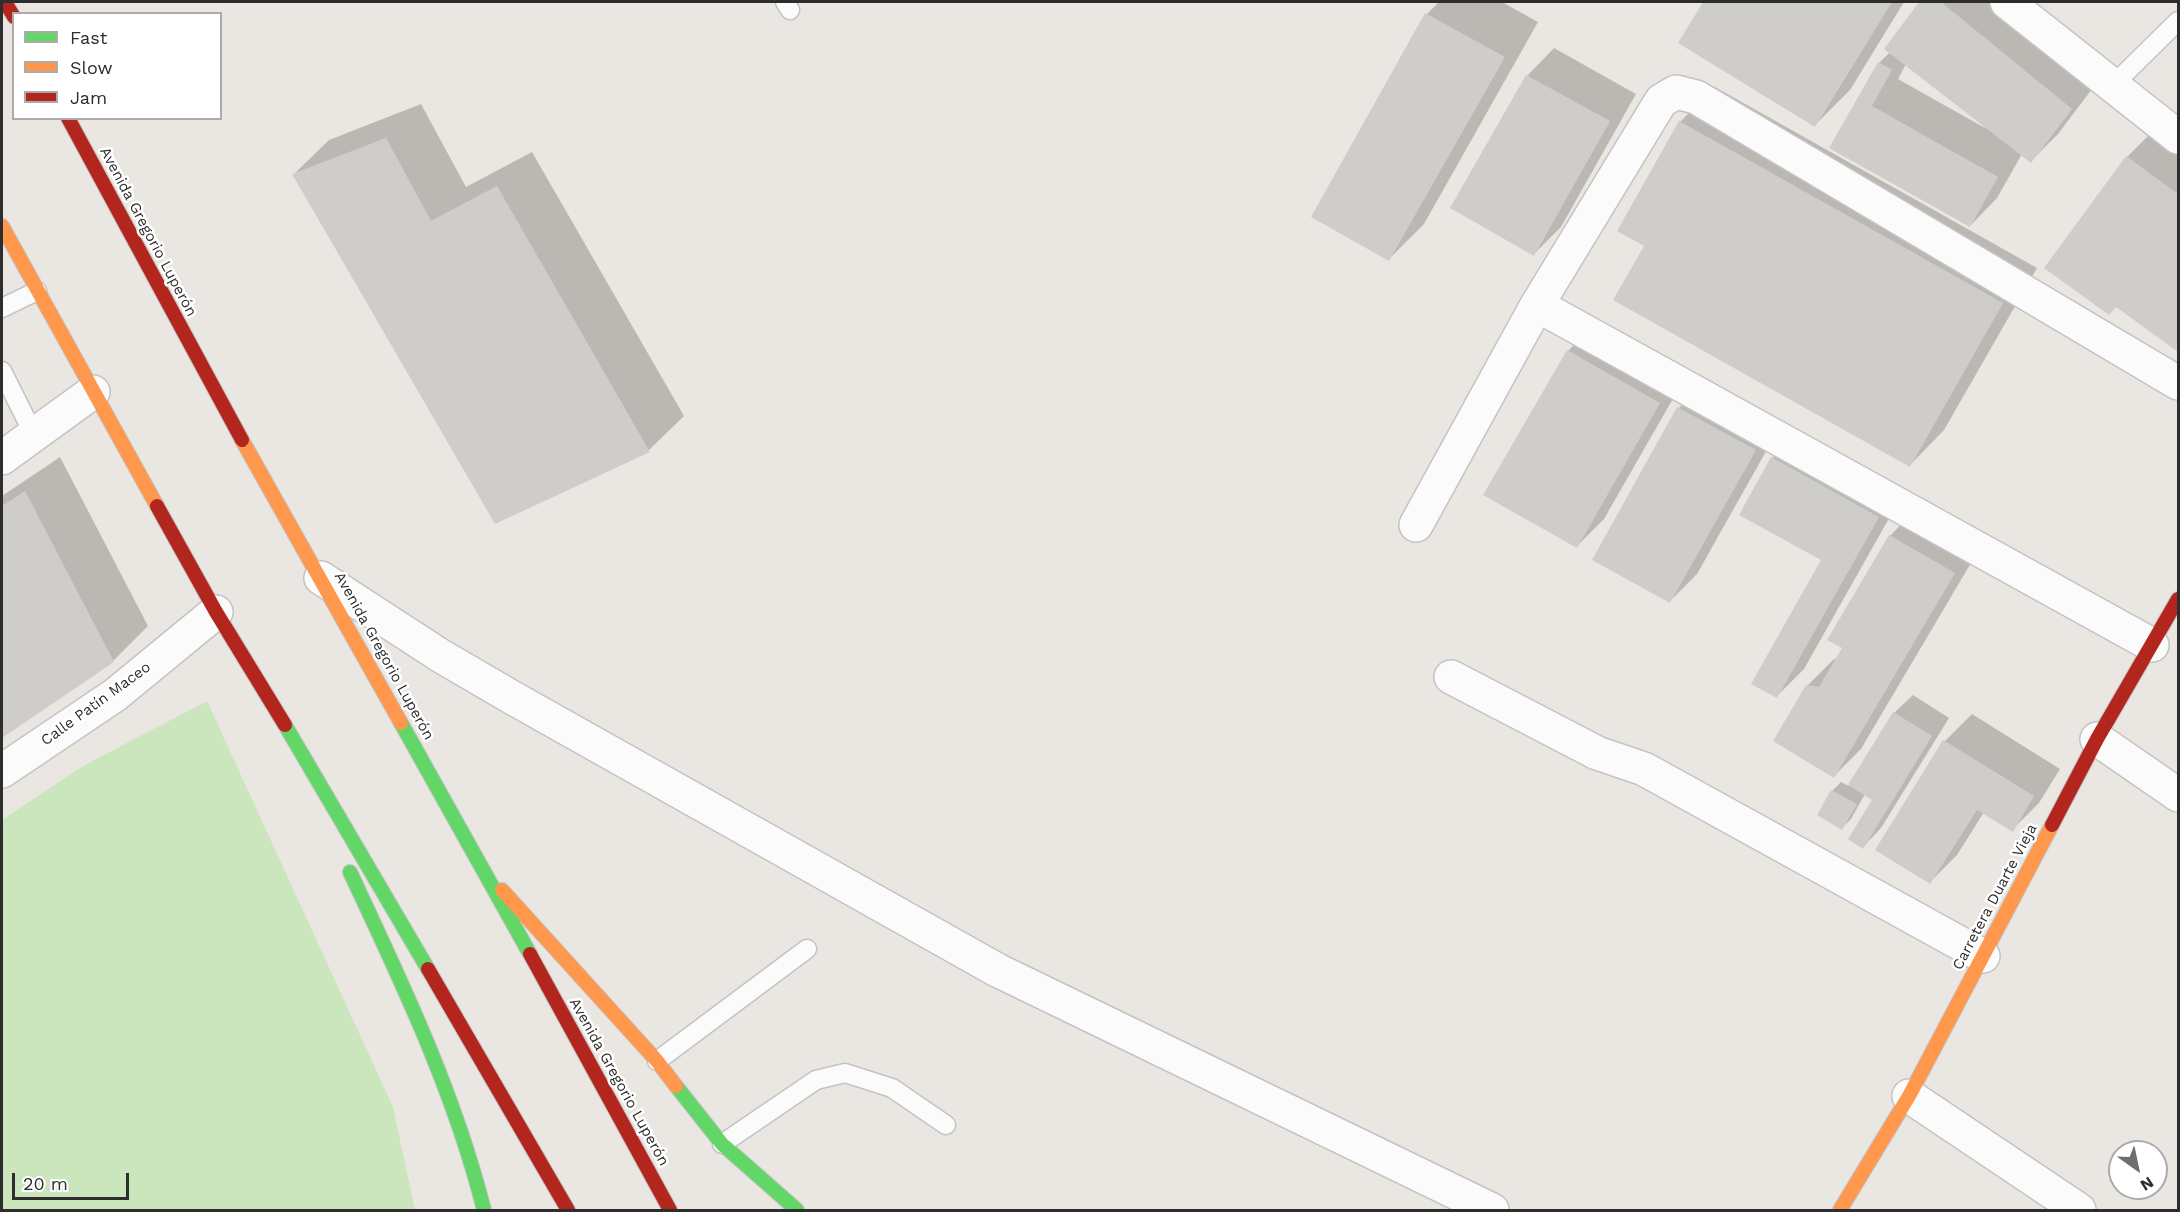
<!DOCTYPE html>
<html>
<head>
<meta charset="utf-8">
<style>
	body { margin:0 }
	#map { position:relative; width:2180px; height:1212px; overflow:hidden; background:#eae7e2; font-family:"Work Sans",sans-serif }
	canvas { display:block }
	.frame { position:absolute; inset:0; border:3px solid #2d2d2d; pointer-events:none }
	.legend { position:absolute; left:12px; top:12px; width:210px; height:108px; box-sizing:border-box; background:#fff; border:2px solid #ababab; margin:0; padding:8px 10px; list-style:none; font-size:18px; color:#2d2d2d }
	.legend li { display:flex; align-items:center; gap:12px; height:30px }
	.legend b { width:30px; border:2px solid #ababab }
	.north { position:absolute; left:2108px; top:1140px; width:60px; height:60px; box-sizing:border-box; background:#fff; border:2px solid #ababab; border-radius:50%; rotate:147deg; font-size:16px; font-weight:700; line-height:24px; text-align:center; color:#2d2d2d }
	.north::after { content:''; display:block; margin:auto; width:21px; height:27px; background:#6f6e6c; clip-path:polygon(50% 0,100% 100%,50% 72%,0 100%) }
	.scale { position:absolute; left:12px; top:1173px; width:117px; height:27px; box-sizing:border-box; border:3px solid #2d2d2d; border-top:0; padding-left:8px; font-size:18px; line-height:21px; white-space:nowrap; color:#2d2d2d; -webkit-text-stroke:4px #fff; paint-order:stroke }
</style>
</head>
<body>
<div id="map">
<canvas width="2180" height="1212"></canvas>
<div class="frame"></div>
<ul class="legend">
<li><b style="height:8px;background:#63d668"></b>Fast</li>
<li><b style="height:8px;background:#ff974d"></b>Slow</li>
<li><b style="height:8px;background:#b3261e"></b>Jam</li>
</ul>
<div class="north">N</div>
<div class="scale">20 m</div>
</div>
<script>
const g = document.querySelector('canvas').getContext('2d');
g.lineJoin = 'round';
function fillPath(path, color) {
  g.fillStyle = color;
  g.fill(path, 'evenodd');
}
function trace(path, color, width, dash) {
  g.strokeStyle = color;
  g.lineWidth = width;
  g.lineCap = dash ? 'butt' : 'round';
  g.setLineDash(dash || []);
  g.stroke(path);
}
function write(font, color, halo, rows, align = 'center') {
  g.font = font + ' "Work Sans",sans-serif';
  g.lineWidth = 5;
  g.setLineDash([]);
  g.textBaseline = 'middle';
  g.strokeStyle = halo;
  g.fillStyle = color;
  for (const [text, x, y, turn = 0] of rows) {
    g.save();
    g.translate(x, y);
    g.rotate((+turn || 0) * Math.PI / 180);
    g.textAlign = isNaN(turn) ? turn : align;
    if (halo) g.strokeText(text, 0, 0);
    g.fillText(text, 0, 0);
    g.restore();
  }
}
fillPath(new Path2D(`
	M207 701 393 1107 415 1210H2V820L83 766Z`), '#cbe5bc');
fillPath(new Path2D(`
	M1439 2H1502L1538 22 1424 224 1389 259 1427 14Z
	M1705 2H1904L1850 90 1815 125 1680 43Z
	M1920 2H2001L2098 81 2058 134 2031 161 2022 154 1997 198 1970 226 1831 148 1879 63 1890 52 1886 49ZM1906 64 1986 127 1985 128 1898 79Z
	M1554 48 1636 94 1561 227 1534 254 1452 208 1527 76Z
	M1715 87 2037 268 1944 430 1910 465 1646 246 1619 230 1680 122Z
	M421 104 466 187 532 152 684 416 649 450 495 522 294 174 329 140Z
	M2154 130 2178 147V350L2116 306 2047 268 2127 157Z
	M1595 324 1686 376 1604 519 1577 546 1568 351Z
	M1706 380 1782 423 1697 574 1670 601 1594 559 1679 408Z
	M1799 431 1905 490 1804 669 1777 696 1823 560 1772 458Z
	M60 457 148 626 113 661 2 736V496Z
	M1917 508 1981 546 1861 749 1834 776 1807 686 1834 659H1838L1845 648 1829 639 1890 536Z
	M1913 695 1949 718 1881 828 1863 847 1874 800 1865 794 1851 819 1842 828 1832 791 1841 782 1849 786 1894 713Z
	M1972 714 2060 769 2039 803 2012 830 1984 812 1957 855 1930 882 1877 849 1945 741Z`), '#0003');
fillPath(new Path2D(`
	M1703 2H1892L1815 127 1678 43Z
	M1919 2H1941L2072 109 2031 163 1884 49Z
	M1425 13 1505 57 1389 261 1311 217Z
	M1878 62 1892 70 1872 106 1998 177 1970 227 1829 148Z
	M1526 75 1610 121 1534 256 1450 208Z
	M1679 121 2003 303 1910 467 1613 300 1644 246 1617 231Z
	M386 138 431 221 497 186 650 452 495 524 292 174Z
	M2126 156 2178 194V352L2116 307 2109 315 2044 268Z
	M1567 350 1660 403 1577 548 1483 495Z
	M1677 407 1756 450 1670 603 1592 560Z
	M1771 457 1879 517 1777 698 1751 684 1821 560 1739 515Z
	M25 491 114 662 2 738V506Z
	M1889 535 1955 573 1834 778 1773 741 1806 685 1819 687 1842 648 1827 640Z
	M1893 712 1932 736 1863 849 1848 839 1872 800 1848 785Z
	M1943 740 2034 796 2013 832 1977 810 1930 884 1875 850Z
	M1831 790 1857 804 1842 830 1817 815Z`), '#cfcdc9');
const lane = new Path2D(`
	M785 2 790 10
	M2113 85 2178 21
	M2 308 37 291
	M2 371 34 435
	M657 1061 807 949
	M722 1144 816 1080 845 1073 892 1088 946 1125`);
const street = new Path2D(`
	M2007 2 2178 137
	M1537 305 2152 645
	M2 458 93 392
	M1416 525 1537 305 1661 101 1676 92 1696 97 2178 383
	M321 578 441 656 513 698 997 970 1492 1210
	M1451 677 1597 753 1644 769 1983 956
	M2097 739 2178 795
	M2 771 115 695 216 612
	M1909 1096 2079 1210`);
const fast = new Path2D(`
	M401 723 530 954
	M285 725 428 969
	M350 872C402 983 454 1091 484 1210
	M676 1086 722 1144 797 1210`);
const slow = new Path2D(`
	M2 226 157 506
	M242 440 401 723
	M502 890 657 1061 676 1086
	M1840 1210 1909 1096 2052 825`);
const jam = new Path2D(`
	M5 2 14 17
	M68 118 242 440
	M157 506 216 612 285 725
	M2052 825 2097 739 2178 599
	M530 954 670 1210
	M428 969 568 1210`);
trace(lane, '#c4c3c3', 21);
trace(street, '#c4c3c3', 36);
trace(fast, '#c4c3c3', 16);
trace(slow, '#c4c3c3', 16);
trace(jam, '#c4c3c3', 16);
trace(lane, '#fcfbfb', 18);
trace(street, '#fcfbfb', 33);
trace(fast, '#63d668', 14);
trace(slow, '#ff974d', 14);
trace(jam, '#b3261e', 14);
write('15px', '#2d2d2d', '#fff', [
	["Avenida Gregorio Luperón",148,232,62],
	["Avenida Gregorio Luperón",384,656,61],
	["Calle Patín Maceo",96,704,-36],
	["Carretera Duarte Vieja",1995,897,-62],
	["Avenida Gregorio Luperón",619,1082,61]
]);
</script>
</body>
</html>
